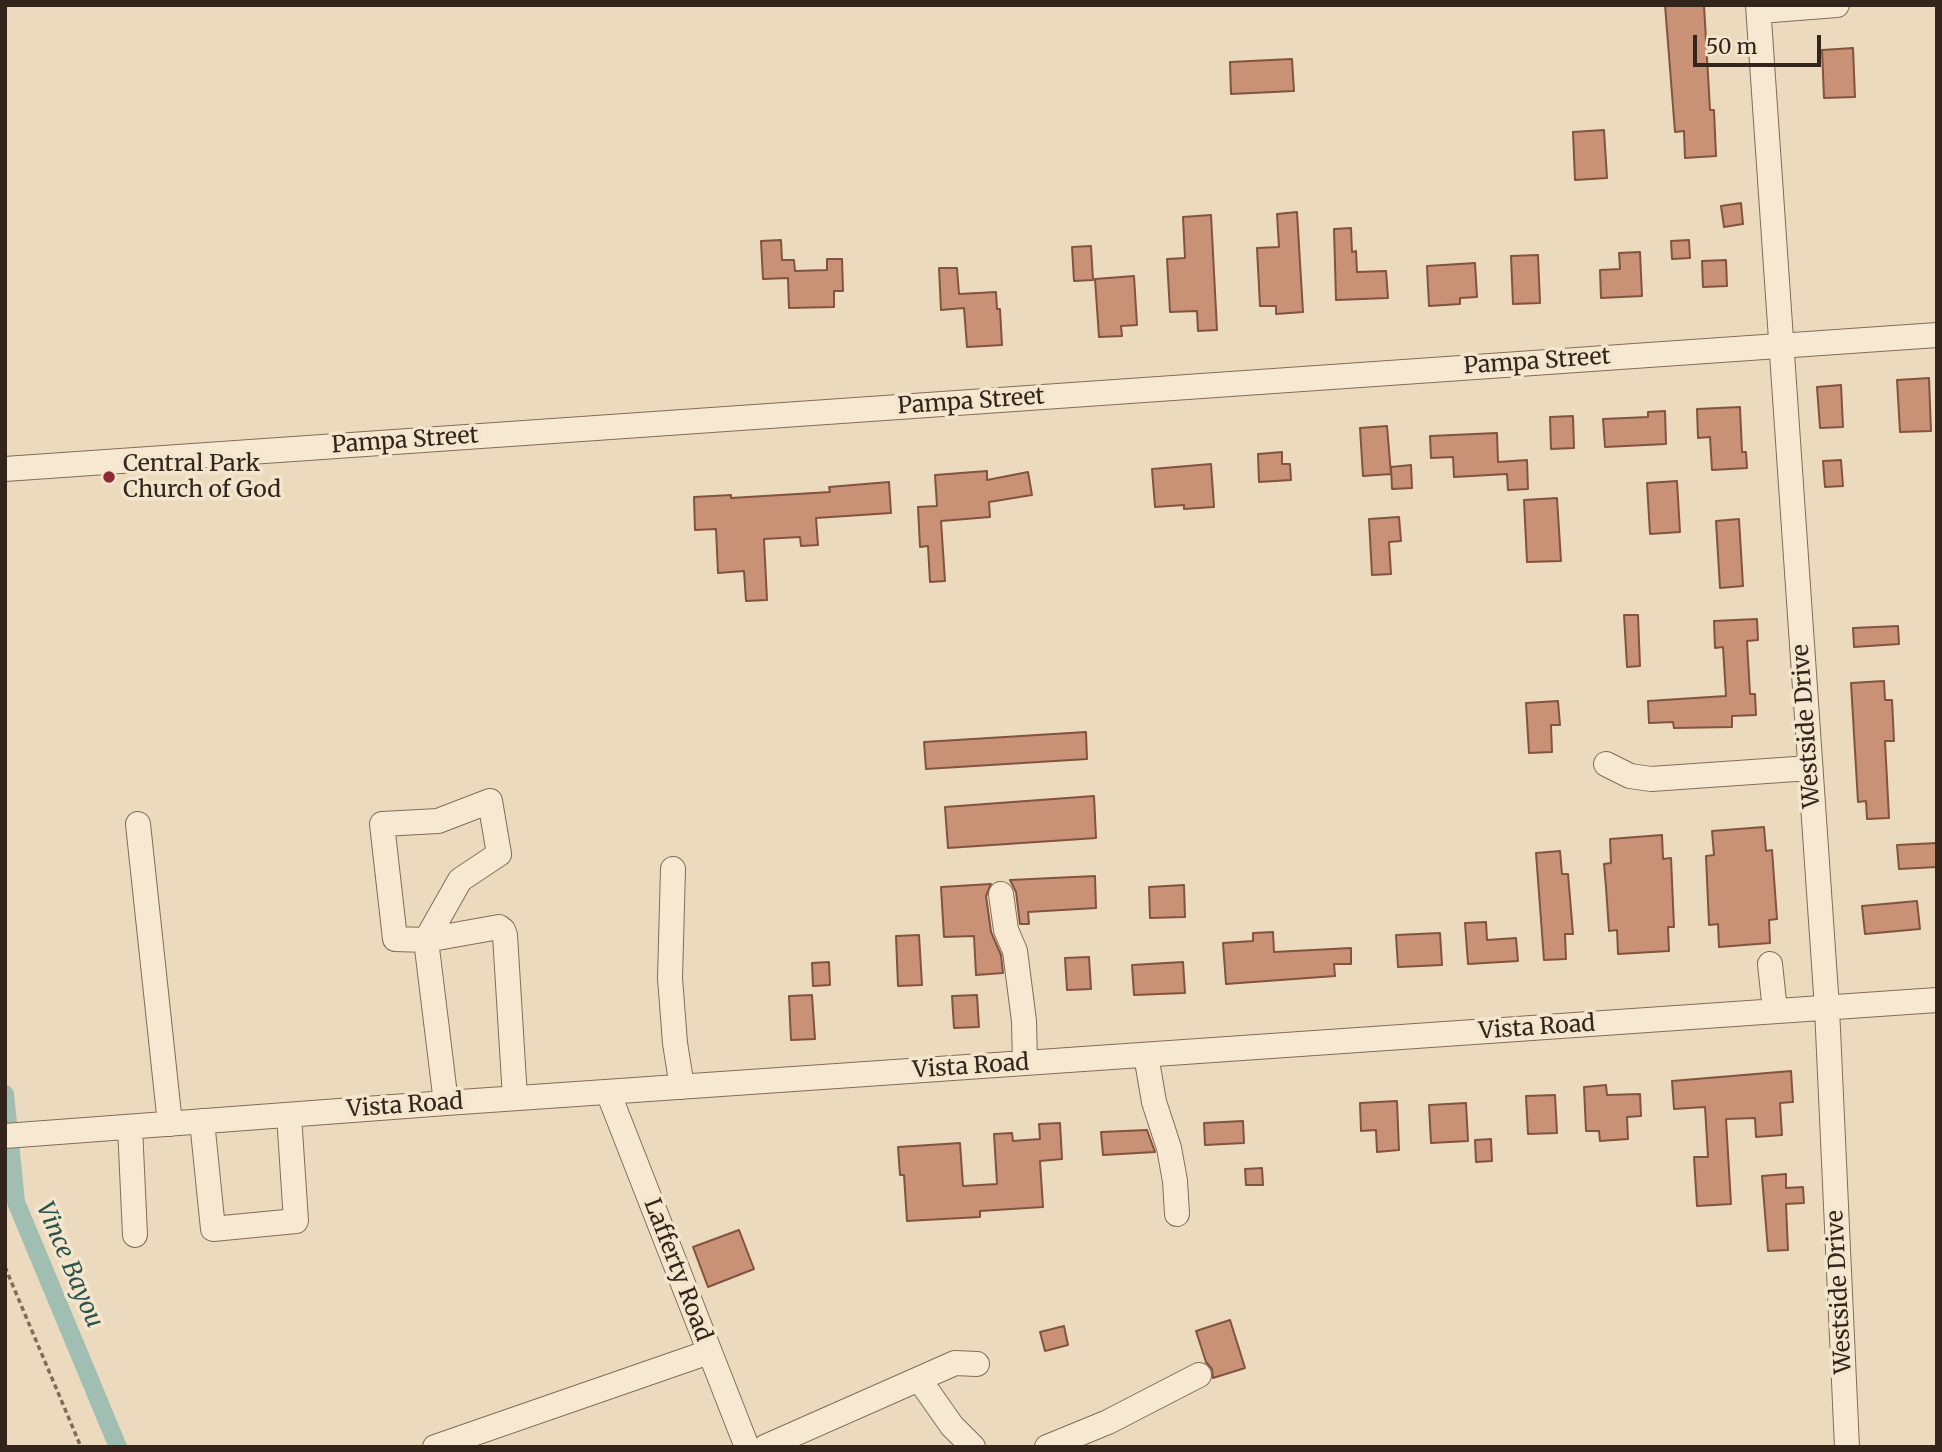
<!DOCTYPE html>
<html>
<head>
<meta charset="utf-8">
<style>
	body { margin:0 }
	#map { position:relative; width:1942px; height:1452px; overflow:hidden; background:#ecdabe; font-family:Merriweather,serif }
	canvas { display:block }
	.frame { position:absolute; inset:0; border:7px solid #33251c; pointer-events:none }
	.scale { position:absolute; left:1693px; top:35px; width:128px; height:32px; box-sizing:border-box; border:4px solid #33251c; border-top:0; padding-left:9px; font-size:21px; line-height:24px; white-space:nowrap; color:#33251c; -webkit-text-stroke:5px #f4e5cd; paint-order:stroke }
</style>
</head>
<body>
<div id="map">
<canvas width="1942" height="1452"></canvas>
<div class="frame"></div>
<div class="scale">50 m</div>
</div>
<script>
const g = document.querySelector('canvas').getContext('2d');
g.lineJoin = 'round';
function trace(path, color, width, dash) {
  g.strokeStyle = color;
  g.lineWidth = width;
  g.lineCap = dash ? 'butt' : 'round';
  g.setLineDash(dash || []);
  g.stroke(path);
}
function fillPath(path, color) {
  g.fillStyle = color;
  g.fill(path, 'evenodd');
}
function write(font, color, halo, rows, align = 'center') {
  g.font = font + ' Merriweather,serif';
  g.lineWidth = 7;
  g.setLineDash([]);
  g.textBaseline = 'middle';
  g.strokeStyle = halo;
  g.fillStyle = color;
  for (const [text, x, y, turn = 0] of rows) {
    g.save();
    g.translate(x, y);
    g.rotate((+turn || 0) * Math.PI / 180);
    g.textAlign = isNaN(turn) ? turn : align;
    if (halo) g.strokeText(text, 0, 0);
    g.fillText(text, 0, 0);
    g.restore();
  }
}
trace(new Path2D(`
	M5 1094 16 1202 118 1447`), '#a1beb3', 18);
const building = new Path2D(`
	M1665 5H1704L1710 110H1714L1716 156 1685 158 1684 131 1675 132Z
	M1853 48 1855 97 1824 98 1822 50Z
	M1292 59 1294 91 1231 94 1230 62Z
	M1604 130 1607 178 1575 180 1573 132Z
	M1741 203 1743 224 1724 227 1721 206Z
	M1297 212 1303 312 1276 314V306H1260L1257 248 1279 247 1277 214Z
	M1211 215 1217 330 1198 331 1197 311 1170 312 1167 259 1185 258 1183 217Z
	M1351 228 1352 252 1356 251 1357 272 1386 271 1388 298 1336 300 1334 229Z
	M781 240 782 260H794L795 271 827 270V259H842L843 291H834V307L789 308 788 278 763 279 761 241Z
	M1689 240 1690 258 1672 259 1671 241Z
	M1091 246 1093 280 1074 281 1072 247Z
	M1640 252 1642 296 1601 298 1600 270 1620 269 1619 253Z
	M1538 255 1540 303 1513 304 1511 256Z
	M1726 260 1727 286 1703 287 1702 261Z
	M1475 263 1477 297 1460 298V304L1429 306 1427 266Z
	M939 268H957L959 294 996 292 997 309H1000L1002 345 967 347 964 308 941 310Z
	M1134 276 1137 325 1121 326 1122 336 1099 337 1095 279Z
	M1929 378 1931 431 1900 432 1897 380Z
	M1841 385 1843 427 1820 428 1817 387Z
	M1740 407 1742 452H1746L1747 468 1712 470 1710 437 1698 438 1697 409Z
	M1665 411 1666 444 1605 447 1603 419 1648 417V412Z
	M1573 416 1574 448 1551 449 1550 417Z
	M1387 426 1391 474 1363 476 1360 428Z
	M1497 433 1498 462 1527 460 1528 489 1508 490 1507 474 1454 477 1453 457 1431 458 1430 436Z
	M1282 452V464H1290L1291 480 1259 482 1258 454Z
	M1841 460 1843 486 1825 487 1823 461Z
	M1211 464 1214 507 1184 509V505L1155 507 1152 469Z
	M1411 465 1412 488 1392 489 1391 467Z
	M987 471V480L1028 472 1032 495 989 502 990 517 941 521 945 581 930 582 928 546 920 547 918 507 937 506 935 475Z
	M1677 481 1680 532 1650 534 1647 483Z
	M889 482 891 513 816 518 818 545 801 546 800 537 764 539 767 600 746 601 744 571 718 573 716 529 695 530 694 497 731 495V498L830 492 829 487Z
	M1557 498 1561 561 1527 562 1524 500Z
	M1399 517 1401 541 1389 542 1391 574 1372 575 1369 519Z
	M1739 519 1743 586 1720 588 1716 521Z
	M1624 615H1638L1640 666 1627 667Z
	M1757 619 1758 640 1747 641 1750 694H1755L1756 715 1732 716V727L1674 728 1673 722 1649 723 1648 701 1726 696 1723 647 1715 648 1714 621Z
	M1898 626 1899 644 1854 647 1853 628Z
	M1884 681 1885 700H1892L1894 741H1885L1889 818 1867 819 1866 801 1858 802 1851 683Z
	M1558 701 1560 725H1551L1552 752 1529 753 1526 703Z
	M1086 732 1087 759 926 769 924 742Z
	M1094 796 1096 838 948 848 945 807Z
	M1764 827 1766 851 1772 850 1777 919 1769 920 1770 943 1719 947 1718 924 1709 925 1706 856 1714 855 1712 831Z
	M1662 835 1663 859 1671 858 1674 927H1668L1669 951 1618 954 1617 930 1609 931 1606 887 1604 864 1611 863 1610 839Z
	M1937 843V867L1899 869 1897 845Z
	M1560 851 1562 874H1568L1573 934H1565L1566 959 1544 960 1536 853Z
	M1095 876 1096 908 1028 912 1029 924H1020L1016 892 1010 880Z
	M991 884 986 896 991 932 1001 955 1003 973 976 975 974 936 944 937 941 887Z
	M1184 885 1185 917 1150 918 1149 887Z
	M1917 901 1920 929 1865 934 1862 906Z
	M1486 922 1487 940 1516 938 1518 961 1468 964 1465 923Z
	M1273 932 1274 952 1351 948V964H1334L1335 976 1226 984 1223 943 1253 941V933Z
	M1440 933 1442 965 1398 967 1396 935Z
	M919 935 922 985 898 986 896 936Z
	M1089 957 1091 989 1067 990 1065 958Z
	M829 962 830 985 813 986 812 963Z
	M1183 962 1185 993 1134 995 1132 965Z
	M812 995 815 1039 791 1040 789 996Z
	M977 995 979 1027 954 1028 952 996Z
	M1791 1071 1793 1102 1780 1103 1782 1135 1756 1137 1755 1118 1726 1119 1731 1204 1697 1206 1694 1157H1708L1705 1107 1674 1109 1672 1081Z
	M1606 1085 1607 1095 1640 1094 1641 1116 1627 1117 1628 1139 1600 1141 1599 1131H1586L1584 1087Z
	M1555 1095 1557 1133 1528 1134 1526 1096Z
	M1397 1101 1399 1150 1377 1152 1376 1130 1361 1131 1360 1103Z
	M1466 1103 1468 1141 1431 1143 1429 1105Z
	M1243 1121 1244 1143 1205 1145 1204 1123Z
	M1060 1123 1062 1159 1040 1161 1043 1207 980 1211V1217L907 1221 904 1175H900L898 1147 960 1143 963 1186 997 1184 994 1134 1012 1133 1013 1141 1040 1139 1039 1124Z
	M1147 1130 1155 1152 1103 1155 1101 1132Z
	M1491 1139 1492 1161 1476 1162 1475 1140Z
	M1262 1168 1263 1185H1246L1245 1169Z
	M1786 1174V1188L1803 1187 1804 1203 1786 1204 1788 1250 1768 1251 1762 1176Z
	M739 1230 754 1269 708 1287 693 1247Z
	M1230 1320 1245 1368 1213 1378 1212 1369 1206 1362 1196 1331Z
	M1064 1326 1068 1345 1045 1351 1040 1332Z`);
fillPath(building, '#c99175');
trace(building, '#82533e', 2);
const minor = new Path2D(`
	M1758 5 1827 1008 1847 1447
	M1759 11 1837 5
	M5 469 1937 335
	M1606 764 1630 776 1651 779 1810 768
	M490 801 499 854 460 880 426 940 395 939 382 824 438 821Z
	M138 824 170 1124
	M673 869 670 978 675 1043 682 1087
	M1001 894 1006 930 1015 951 1024 1021 1025 1063
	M1770 964 1775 1011
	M1146 1055 1154 1102 1169 1148 1175 1181 1177 1214
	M608 1092 747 1447
	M446 1103 426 940 499 927 503 930 505 935 515 1098
	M202 1121 213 1229 296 1221 289 1115
	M130 1127 135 1235
	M5 1136 446 1103 1937 1000
	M919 1379 952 1426 973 1447
	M435 1447 709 1352
	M765 1447 955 1363 977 1364
	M1047 1447 1108 1422 1199 1375`);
trace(minor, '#846b58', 26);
trace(new Path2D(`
	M5 1267 81 1447`), '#846b58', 3.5, [5, 3.5]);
trace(minor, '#f7e9d1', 24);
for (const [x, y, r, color] of [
	[109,477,7,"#912933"]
]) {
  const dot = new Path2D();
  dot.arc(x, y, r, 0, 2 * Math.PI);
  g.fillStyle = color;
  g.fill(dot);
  trace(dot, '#f4e5cd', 2.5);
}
write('23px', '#33251c', '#f4e5cd', [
	["Pampa Street",1537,362,-4],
	["Pampa Street",971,402,-4],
	["Pampa Street",405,441,-4],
	["Westside Drive",1807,726,-94],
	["Vista Road",1537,1028,-4],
	["Vista Road",971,1067,-4],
	["Vista Road",405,1106,-4],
	["Lafferty Road",677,1270,69],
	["Westside Drive",1840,1292,-93]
]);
write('23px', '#33251c', '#f4e5cd', [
	["Central Park",123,464],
	["Church of God",123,490]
], 'left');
write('italic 24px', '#2b534d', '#f4e5cd', [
	["Vince Bayou",69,1265,67]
]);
</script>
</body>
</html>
